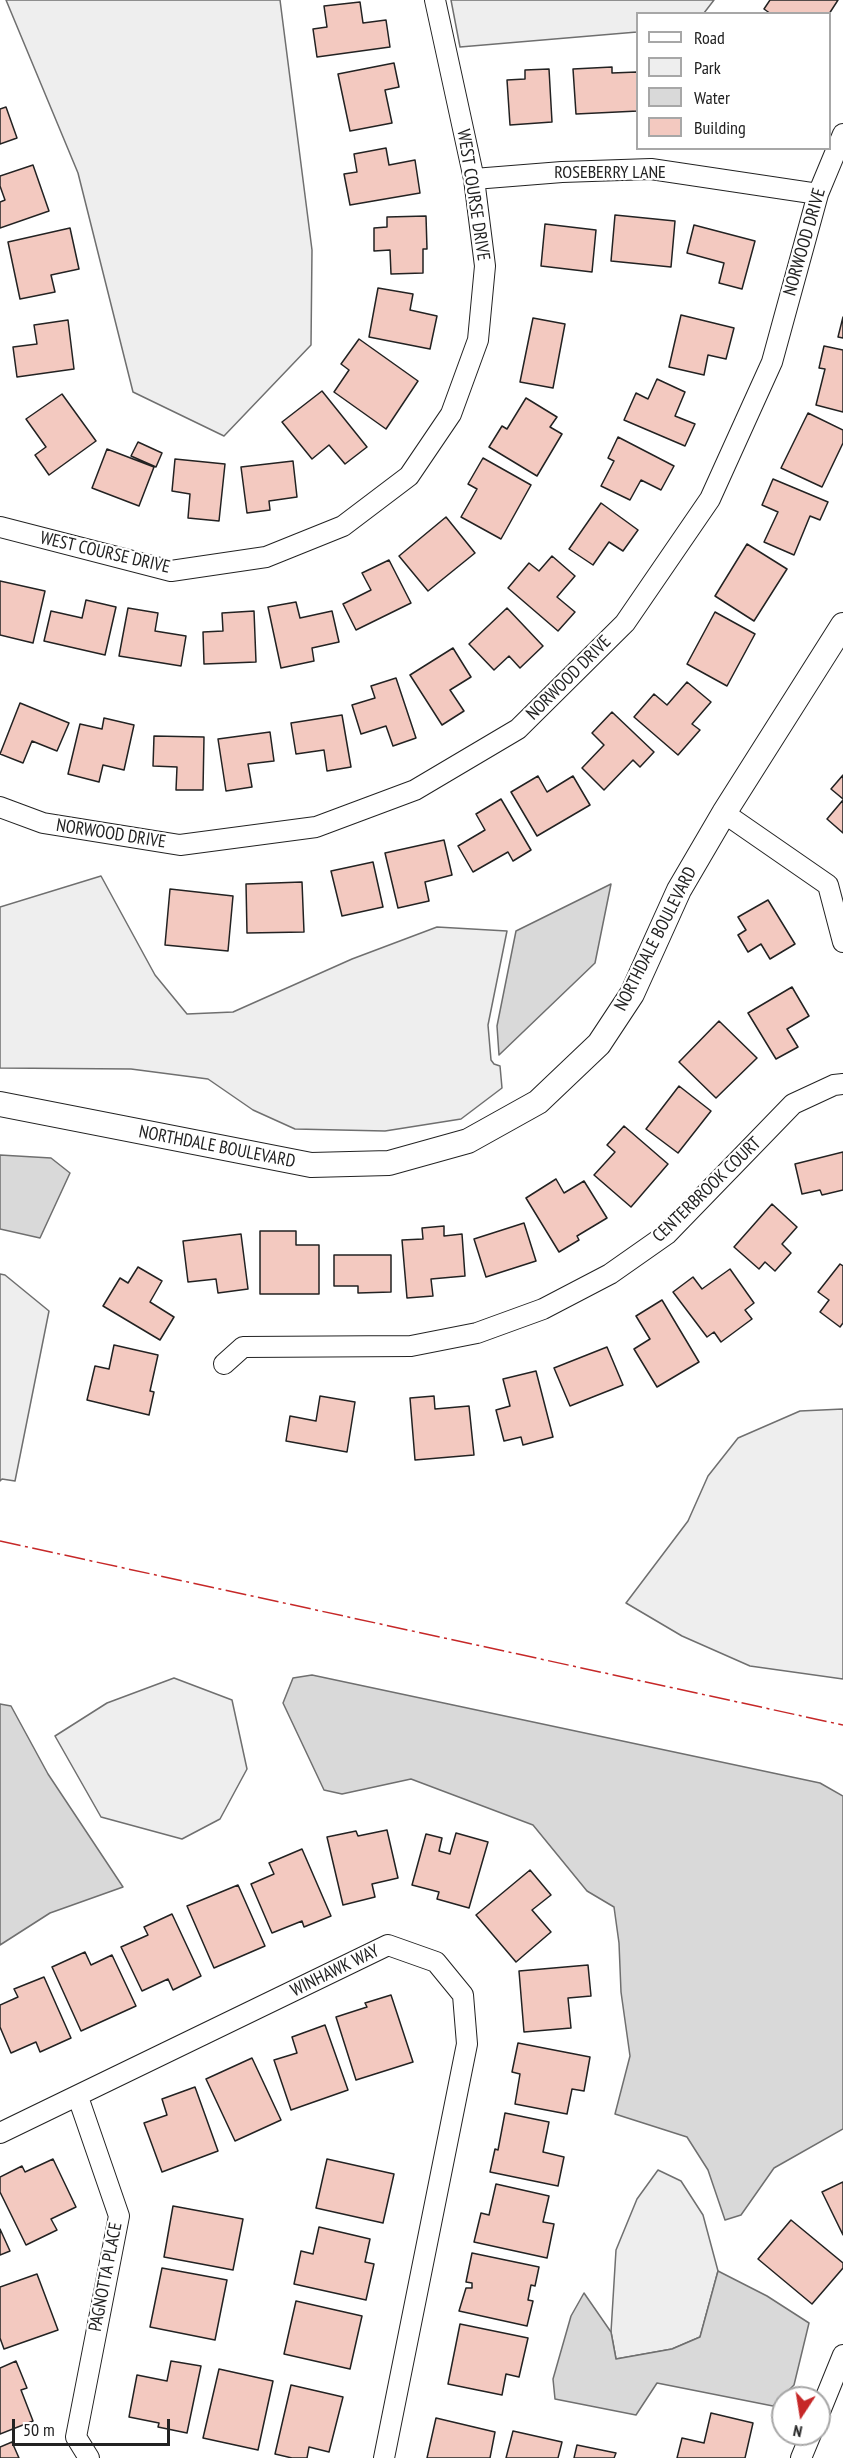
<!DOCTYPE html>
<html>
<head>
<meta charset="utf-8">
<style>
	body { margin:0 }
	#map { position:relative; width:843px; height:2458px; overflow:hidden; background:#fff; font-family:"PT Sans Narrow",sans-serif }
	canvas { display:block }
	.legend { position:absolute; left:636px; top:12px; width:195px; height:138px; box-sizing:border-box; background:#fff; border:2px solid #a7a7a7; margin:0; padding:8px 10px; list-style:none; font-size:18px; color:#222 }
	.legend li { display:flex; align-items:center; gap:12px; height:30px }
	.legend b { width:30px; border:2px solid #a7a7a7 }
	.north { position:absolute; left:771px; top:2386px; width:60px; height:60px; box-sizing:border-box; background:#fff; border:2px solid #a7a7a7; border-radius:50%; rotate:192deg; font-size:16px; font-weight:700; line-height:24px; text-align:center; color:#222 }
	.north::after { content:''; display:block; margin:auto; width:21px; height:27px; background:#c62828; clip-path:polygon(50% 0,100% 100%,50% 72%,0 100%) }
	.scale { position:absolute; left:12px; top:2419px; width:158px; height:27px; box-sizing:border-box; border:3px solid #222; border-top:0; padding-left:8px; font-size:18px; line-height:21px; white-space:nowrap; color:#222; -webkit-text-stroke:4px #fff; paint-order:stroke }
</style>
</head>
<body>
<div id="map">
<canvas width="843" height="2458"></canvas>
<ul class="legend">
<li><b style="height:8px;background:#fff"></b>Road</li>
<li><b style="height:16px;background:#eee"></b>Park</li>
<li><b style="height:16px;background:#d9d9d9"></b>Water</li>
<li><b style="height:16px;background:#f3c9c0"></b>Building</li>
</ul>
<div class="north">N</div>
<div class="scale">50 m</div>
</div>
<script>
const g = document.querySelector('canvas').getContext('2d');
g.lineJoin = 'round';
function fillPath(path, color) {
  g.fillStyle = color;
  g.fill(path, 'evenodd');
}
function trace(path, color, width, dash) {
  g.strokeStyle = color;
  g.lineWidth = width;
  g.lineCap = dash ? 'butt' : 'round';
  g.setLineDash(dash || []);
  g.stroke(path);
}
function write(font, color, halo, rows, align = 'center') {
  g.font = font + ' "PT Sans Narrow",sans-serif';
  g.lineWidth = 4.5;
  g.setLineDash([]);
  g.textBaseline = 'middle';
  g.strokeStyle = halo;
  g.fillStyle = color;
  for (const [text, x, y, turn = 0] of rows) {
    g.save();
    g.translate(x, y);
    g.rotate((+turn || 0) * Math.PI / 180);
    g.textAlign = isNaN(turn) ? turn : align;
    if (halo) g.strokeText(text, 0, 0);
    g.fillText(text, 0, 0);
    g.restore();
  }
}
const green = new Path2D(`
	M6 0H280L312 250 311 345 224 436 133 392 78 173Z
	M451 0H714L704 13 638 14 637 32 460 47Z
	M101 876 155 975 187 1014 233 1012 352 959 437 927 507 931 488 1025 491 1060 494 1064 500 1066 502 1088 461 1119 385 1131 295 1129 253 1110 208 1079 131 1069 0 1068V907Z
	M0 1274 5 1275 49 1311 15 1481 2 1479 0 1481Z
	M843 1409V1679L750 1666 682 1636 626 1603 688 1521 708 1476 738 1438 800 1411Z
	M174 1678 232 1700 247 1769 220 1819 182 1839 101 1817 55 1736 107 1703Z
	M658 2170 681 2181 703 2215 718 2271 700 2337 672 2349 616 2359 611 2332 616 2250 637 2199Z`);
fillPath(green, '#eee');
trace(green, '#6f6f6f', 1.5);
const water = new Path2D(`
	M611 884 595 963 499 1055 497 1026 516 931Z
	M0 1155 51 1158 70 1173 40 1238 0 1229Z
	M312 1675 820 1783 843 1796V2129L774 2168 741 2215 725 2220 708 2170 687 2137 615 2114 630 2056 621 1992 619 1943 614 1907 587 1891 533 1825 411 1779 342 1794 324 1790 283 1703 293 1678Z
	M0 1704 11 1706 48 1774 123 1887 50 1913 0 1945Z
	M718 2271 767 2296 809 2323 794 2385 773 2406 657 2383 636 2415 555 2399 553 2379 571 2316 584 2293 611 2332 616 2359 672 2349 700 2337Z`);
fillPath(water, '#d9d9d9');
trace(water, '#6f6f6f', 1.5);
const building = new Path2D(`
	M770 0H838L829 14H771L764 9Z
	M360 2 363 23 386 20 390 47 317 57 313 29 327 27 324 6Z
	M394 63 399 87 385 90 392 123 350 131 338 74Z
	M612 67V73L637 72 638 111 576 114 573 69Z
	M549 69 552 122 510 125 507 80 525 79V70Z
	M6 107 17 138 0 144V109Z
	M386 148 389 165 415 160 420 193 350 205 344 174 357 172 354 154Z
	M33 165 49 211 0 228V202L5 200 0 186V176Z
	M615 215 675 221 671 267 611 261Z
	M426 216 427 249H423V273L391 274 390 250 374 251V228L387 227V217Z
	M545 224 596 230 592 272 541 266Z
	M694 225 755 241 742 289 719 283 724 263 687 253Z
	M70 228 79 269 51 275 55 292 20 299 8 242Z
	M378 288 413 294 410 310 437 316 430 349 369 337Z
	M681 315 734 328 726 359 708 355 704 375 669 367Z
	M843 317V338L838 337Z
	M533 318 565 324 553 388 520 382Z
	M68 320 74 369 17 377 13 347 37 344 34 325Z
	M359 339 418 381 386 429 334 392 349 370 341 364Z
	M824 346 843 350V412L816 405 825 369 819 368Z
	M657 379 685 392 675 416 695 424 685 446 624 420 636 393 648 399Z
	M322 391 367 447 345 464 329 445 312 459 282 422Z
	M62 394 96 441 49 475 35 455 46 447 26 419Z
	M526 398 557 417 550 427 562 434 537 476 489 447 502 426 507 429Z
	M808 413 843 430V443L822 487 781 468Z
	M618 437 674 466 661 490 641 480 630 500 601 486 614 461 608 458Z
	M138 442 162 453 156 467 131 456Z
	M107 449 154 467 139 506 92 488Z
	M483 458 531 485 501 539 461 517 477 489 468 484Z
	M175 459 225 464 219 521 188 518 190 494 172 491Z
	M293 461 297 497 269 501 270 510 247 513 241 467Z
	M773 479 828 502 820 520 810 516 794 555 764 542 778 512 762 505Z
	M601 503 638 530 623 551 609 542 593 565 569 549Z
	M446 517 475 553 428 591 399 556Z
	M747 544 787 569 754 621 715 596Z
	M552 556 575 576 557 597 575 612 558 631 508 588 529 563 539 571Z
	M389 560 411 603 356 630 343 604 371 590 362 573Z
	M0 581 45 591 33 643 0 635Z
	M86 600 116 607 105 655 44 641 51 611 82 618Z
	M296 602 300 618 332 611 339 642 312 648 314 661 281 668 268 607Z
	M128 608 158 613 155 631 186 636 181 666 119 656Z
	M507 608 543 646 520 668 509 656 494 670 469 644Z
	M254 611 256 662 204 664 203 632 223 631 222 613Z
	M715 612 755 634 727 686 687 664Z
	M453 648 471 677 450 690 464 711 442 725 410 675Z
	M396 678 416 738 393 746 386 726 361 734 352 705 375 698 371 686Z
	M687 682 711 702 692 724 700 730 678 755 634 717 654 694 667 705Z
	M20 703 69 723 57 751 32 741 23 763 0 754Z
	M612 712 654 752 640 767 633 760 604 790 582 768 604 745 592 733Z
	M342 715 351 767 327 771 324 750 296 754 291 723Z
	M104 718 134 725 124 770 103 765 99 782 68 774 80 724 102 729Z
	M270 732 274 761 248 764 252 787 226 791 218 739Z
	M154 736 204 737 203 790H176L177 767 153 766Z
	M843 775V799L831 789Z
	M538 776 547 792 573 776 590 805 537 836 511 792Z
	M501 799 531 850 513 861 508 852 473 872 458 846 485 830 476 814Z
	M843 800V833L827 819Z
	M444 840 452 875 425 882 429 901 398 908 385 853Z
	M373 862 383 907 342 916 331 871Z
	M302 882 304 932 247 933 246 884Z
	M170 889 233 896 228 951 165 945Z
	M768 900 795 944 770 959 761 944 748 952 738 935 746 930 738 917Z
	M792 987 809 1016 787 1029 798 1047 776 1059 748 1013Z
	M719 1021 757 1058 716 1098 679 1062Z
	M679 1086 711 1111 678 1153 646 1129Z
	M624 1126 668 1164 631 1207 594 1175 615 1152 607 1145Z
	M843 1152V1190L822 1195 820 1190 802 1194 795 1164Z
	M556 1179 564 1193 584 1181 607 1218 577 1236 579 1240 559 1252 526 1198Z
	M772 1204 797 1227 782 1244 791 1253 775 1271 765 1262 759 1269 734 1247Z
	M524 1223 536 1261 486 1277 474 1239Z
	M444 1226V1236L462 1234 465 1276 431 1279 433 1296 407 1298 402 1240 423 1239 422 1228Z
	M260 1231H296V1245H319V1294H260Z
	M241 1234 248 1289 218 1293 216 1279 188 1282 183 1241Z
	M334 1255H391V1292L358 1293V1286H334Z
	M840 1264 843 1266V1323L840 1327 820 1312 829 1300 818 1292Z
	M138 1267 162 1281 150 1302 174 1317 160 1340 103 1306 120 1278 128 1283Z
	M730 1269 754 1303 745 1310 752 1319 721 1342 714 1332 707 1337 673 1292 693 1277 702 1289Z
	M662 1300 699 1362 657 1387 634 1349 650 1339 636 1316Z
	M114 1345 158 1355 150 1391 154 1392 149 1415 87 1400 95 1366 109 1369Z
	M607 1347 623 1385 570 1406 554 1368Z
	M536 1371 553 1437 523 1445 521 1437 504 1441 496 1410 510 1406 503 1379Z
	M320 1396 355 1402 347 1452 286 1441 290 1416 316 1421Z
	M434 1396 435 1409 469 1406 474 1455 415 1460 410 1398Z
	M387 1830 398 1878 372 1884 375 1897 343 1905 327 1837 356 1831 358 1836Z
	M456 1833 488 1842 469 1908 437 1899 439 1892 412 1885 426 1834 442 1838 439 1851 450 1854Z
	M302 1849 331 1916 304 1927 302 1921 272 1933 251 1884 274 1874 269 1863Z
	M530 1870 551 1895 532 1910 551 1932 516 1962 476 1915Z
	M238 1885 265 1946 214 1968 187 1906Z
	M172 1914 201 1976 173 1990 168 1979 142 1991 121 1947 148 1935 144 1927Z
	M85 1952 91 1965 112 1955 136 2006 81 2031 52 1967Z
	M588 1965 591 1996 568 1998 571 2028 524 2032 519 1971Z
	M44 1977 71 2038 40 2052 36 2042 11 2053 0 2027V2005L18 1997 14 1989Z
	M391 1995 413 2062 356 2080 336 2017 367 2007 365 2003Z
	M325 2025 348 2090 291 2110 274 2060 297 2053 292 2037Z
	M518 2043 590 2057 584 2091 572 2089 567 2114 515 2104 520 2074 512 2072Z
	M252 2058 281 2120 235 2141 206 2079Z
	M195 2087 218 2151 162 2172 144 2123 167 2115 162 2099Z
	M505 2113 549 2122 543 2152 564 2157 558 2186 490 2172 495 2149 498 2150Z
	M53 2159 76 2207 51 2219 57 2230 26 2245 0 2192V2177L22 2166 25 2172Z
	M327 2159 394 2174 383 2223 316 2208Z
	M843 2182V2235L822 2192Z
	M496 2184 549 2196 543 2222 554 2224 547 2258 474 2242 481 2213 489 2215Z
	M173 2206 243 2219 233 2270 164 2257Z
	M791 2220 843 2263V2268L812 2304 758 2259Z
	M319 2227 370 2239 365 2262 374 2264 366 2300 294 2284 301 2251 313 2254Z
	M0 2229 10 2251 0 2255Z
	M472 2253 539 2267 535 2286 531 2285 528 2300 533 2301 527 2326 459 2311 466 2288H472V2283L466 2282Z
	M162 2268 227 2280 215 2340 150 2327Z
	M37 2274 58 2330 4 2349 0 2338V2287Z
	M296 2301 362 2316 350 2369 284 2354Z
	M460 2324 528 2338 519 2377 506 2374 502 2395 448 2384Z
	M16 2361 27 2388 21 2390 33 2421 0 2434V2368Z
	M171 2361 201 2366 187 2433 158 2427 159 2423 129 2417 137 2375 167 2381Z
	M219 2369 273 2381 258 2450 203 2438Z
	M291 2385 343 2397 329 2452 309 2447 307 2458H292L275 2454Z
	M711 2413 753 2423 745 2458H677L682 2438 704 2443Z
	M436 2418 495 2432 490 2458H427Z
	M513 2431 562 2442 558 2458H506Z
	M12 2442 19 2458H0V2447Z
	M577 2445 616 2453 614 2458H574Z`);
fillPath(building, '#f3c9c0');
trace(building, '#222', 1.5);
const minor = new Path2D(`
	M474 179 562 172 651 169 818 194
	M0 527 171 571 266 557 343 526 409 476 451 414 478 340 485 266 474 179 435 0
	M0 807 43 823 180 845 316 827 415 790 518 729 625 623 710 499 772 362 818 194 843 134
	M724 813 828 885 843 942
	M224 1364 243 1347 411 1346 477 1333 543 1309 610 1274 667 1234 793 1104 834 1085 843 1084
	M78 2097 119 2216 76 2437 89 2458
	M0 2133 388 1945 436 1962 463 1995 467 2044 384 2458
	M819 2414 843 2355
	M801 2458 811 2434`);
const tertiary = new Path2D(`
	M0 1104 311 1165 389 1163 468 1141 538 1102 599 1044 632 994 679 890 724 813 843 625`);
trace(minor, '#222', 22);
trace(tertiary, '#222', 26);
trace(minor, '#fff', 20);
trace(tertiary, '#fff', 24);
trace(new Path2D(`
	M0 1541 843 1725`), '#c62828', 1.5, [21, 4.5, 3, 4.5]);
write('18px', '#222', '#fff', [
	["ROSEBERRY LANE",610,173],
	["WEST COURSE DRIVE",473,195,81],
	["NORWOOD DRIVE",805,242,-74],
	["WEST COURSE DRIVE",105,553,13],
	["NORWOOD DRIVE",569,678,-45],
	["NORWOOD DRIVE",111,834,9],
	["NORTHDALE BOULEVARD",656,939,-63],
	["NORTHDALE BOULEVARD",217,1147,11],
	["CENTERBROOK COURT",707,1190,-44],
	["WINHAWK WAY",335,1971,-26],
	["PAGNOTTA PLACE",106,2277,-79]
]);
</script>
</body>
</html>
